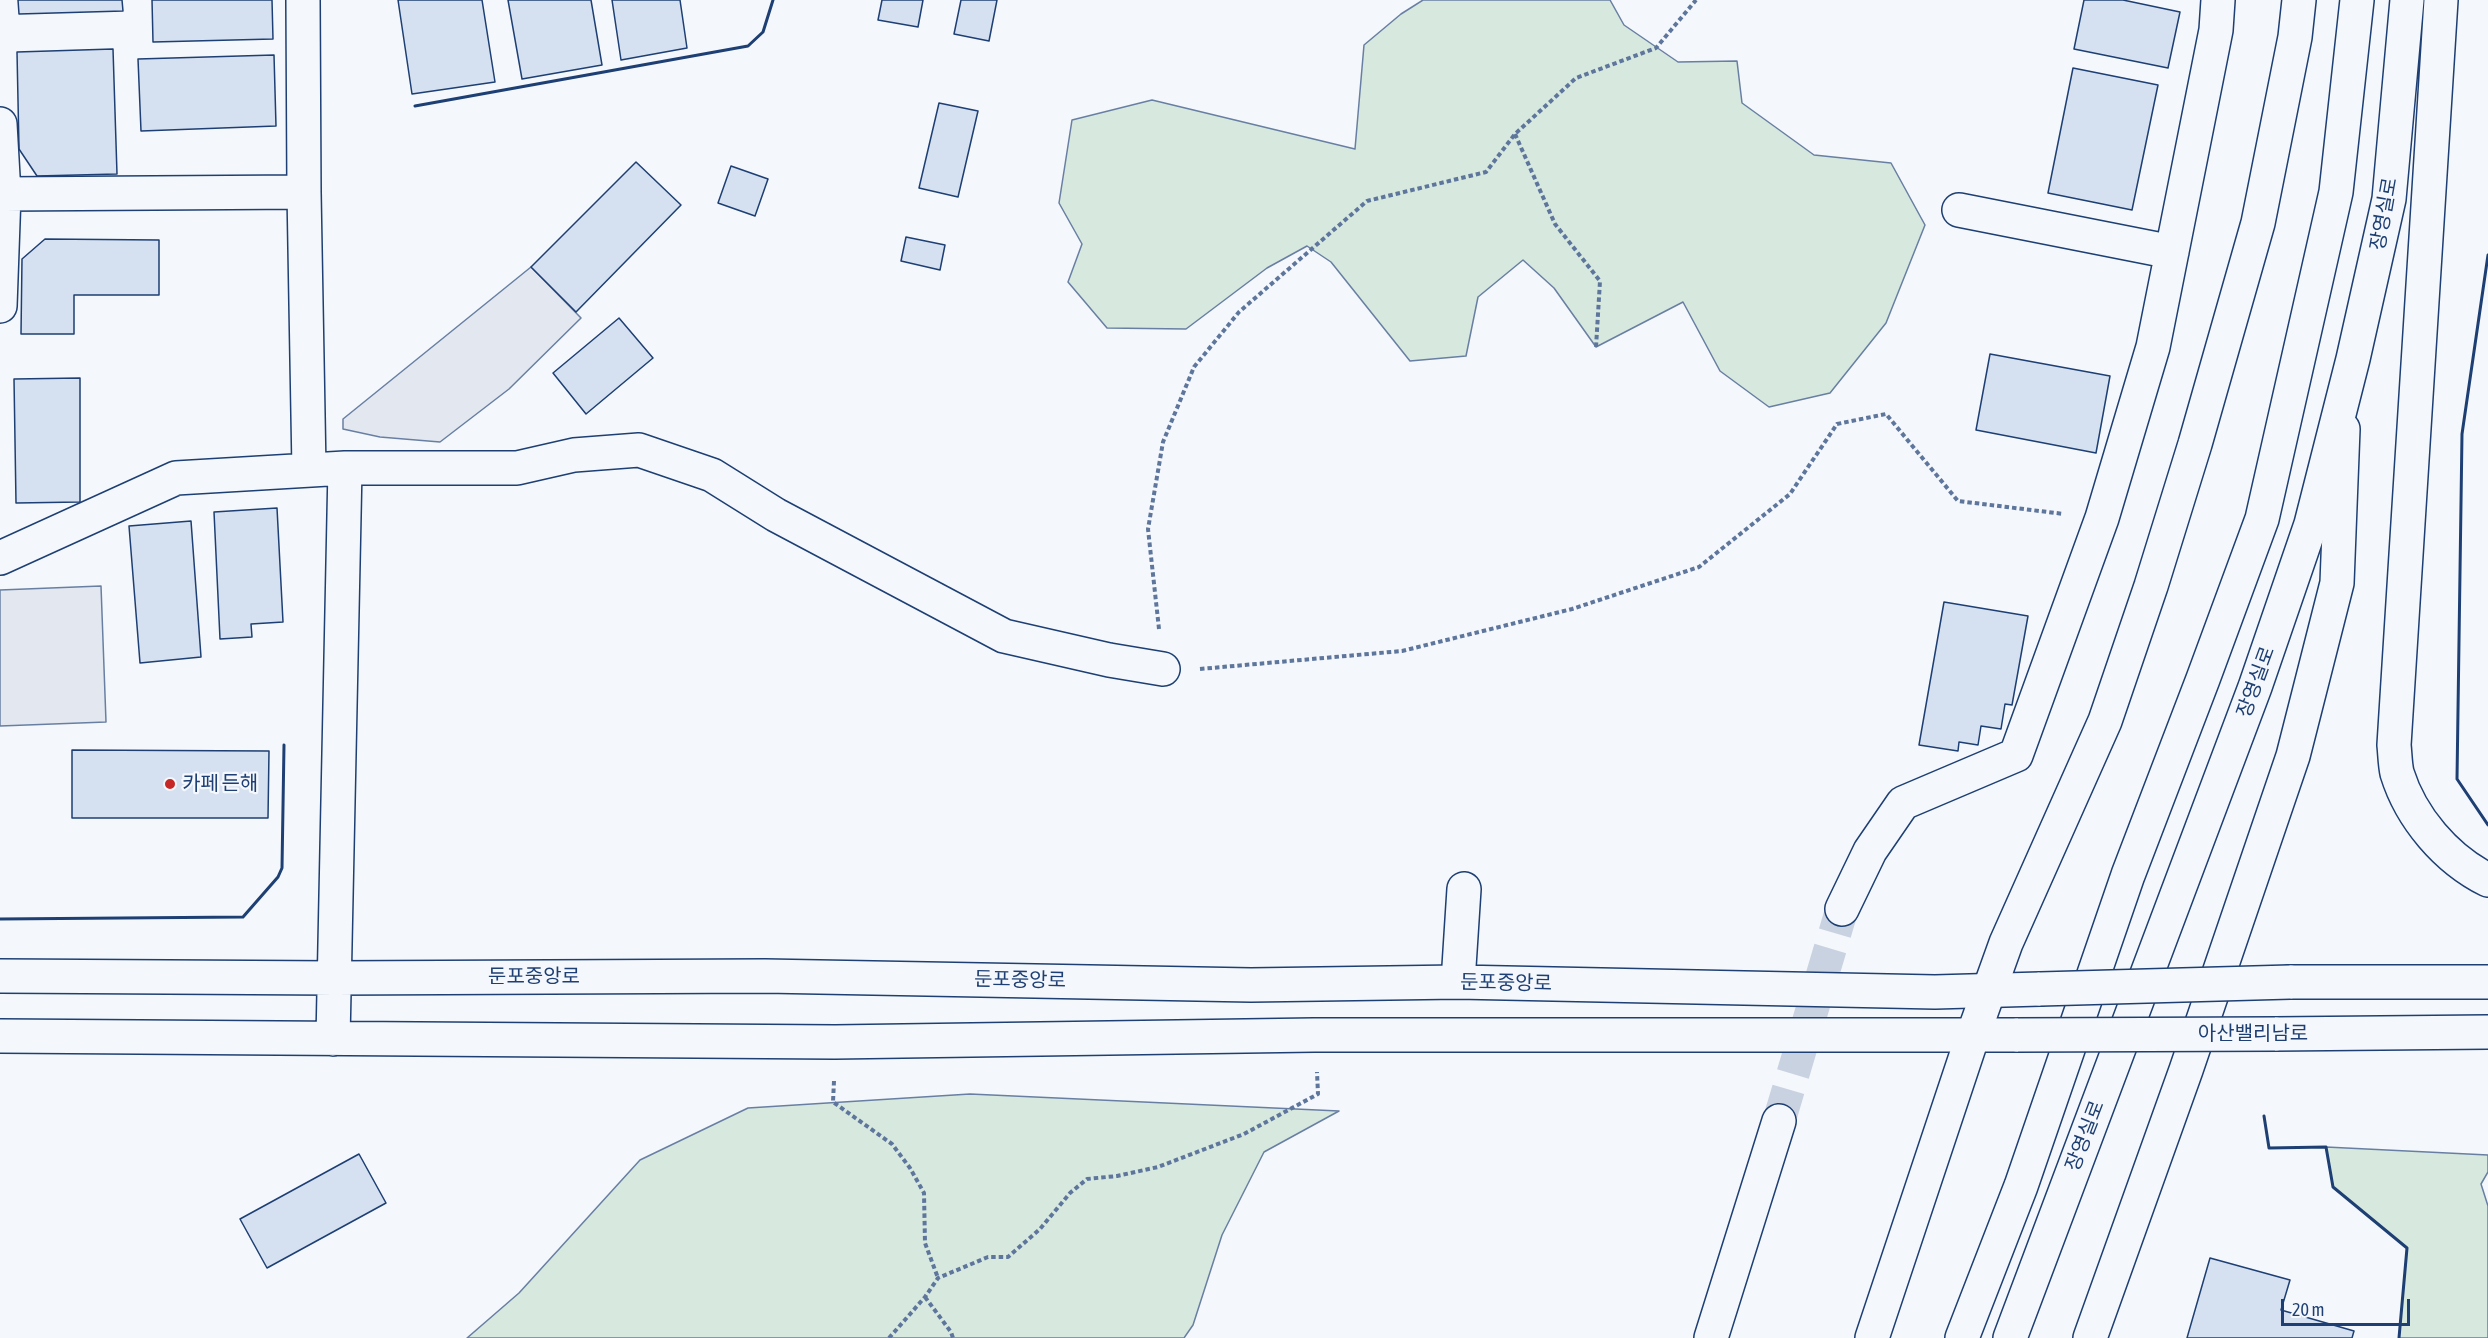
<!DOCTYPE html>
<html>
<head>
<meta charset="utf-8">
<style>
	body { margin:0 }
	#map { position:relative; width:2488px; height:1338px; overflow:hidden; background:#f4f7fb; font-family:"Asap Condensed",sans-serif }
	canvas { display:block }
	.scale { position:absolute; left:2281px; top:1299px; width:129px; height:27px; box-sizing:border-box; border:3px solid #1d3f73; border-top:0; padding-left:8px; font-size:18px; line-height:21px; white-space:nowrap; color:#1d3f73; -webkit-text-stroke:4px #f4f7fb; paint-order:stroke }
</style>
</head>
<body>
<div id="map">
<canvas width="2488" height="1338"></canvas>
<div class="scale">20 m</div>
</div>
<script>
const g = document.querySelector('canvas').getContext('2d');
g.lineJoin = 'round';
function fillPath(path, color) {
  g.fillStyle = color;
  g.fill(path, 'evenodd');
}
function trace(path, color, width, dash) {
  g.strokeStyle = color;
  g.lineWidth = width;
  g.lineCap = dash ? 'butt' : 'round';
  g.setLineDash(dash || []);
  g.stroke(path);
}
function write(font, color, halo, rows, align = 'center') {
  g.font = font + ' "Asap Condensed","Noto Sans KR",sans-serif';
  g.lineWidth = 4.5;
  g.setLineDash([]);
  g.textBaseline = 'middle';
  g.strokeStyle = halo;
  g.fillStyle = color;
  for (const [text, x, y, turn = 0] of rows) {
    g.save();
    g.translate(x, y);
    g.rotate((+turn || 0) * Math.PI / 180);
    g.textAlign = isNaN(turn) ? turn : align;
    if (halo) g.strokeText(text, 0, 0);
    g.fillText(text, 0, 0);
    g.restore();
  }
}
const green = new Path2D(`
	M1423 0H1610L1624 25 1678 62 1737 61 1742 103 1814 155 1891 163 1925 225 1886 323 1830 393 1769 407 1720 371 1683 302 1596 347 1554 288 1523 260 1478 297 1466 356 1410 361 1331 262 1307 246 1267 268 1186 329 1107 328 1068 282 1082 244 1059 203 1072 120 1152 100 1355 149 1364 45 1401 14Z
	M970 1094 1339 1111 1264 1152 1222 1235 1193 1325 1184 1338H467L519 1293 640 1160 748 1108Z
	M2326 1147 2488 1155V1172L2481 1184 2488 1206V1338H2399L2407 1248 2333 1187Z`);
fillPath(green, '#d7e8df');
trace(green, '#687fa3', 1.5);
const parking = new Path2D(`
	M531 267 581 318 509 389 440 442 380 437 343 429V419Z
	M101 586 106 722 0 726V590Z`);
fillPath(parking, '#e3e8f0');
trace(parking, '#687fa3', 1.5);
const building = new Path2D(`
	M18 0H122L123 11 19 14Z
	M152 0H272L273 39 153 42Z
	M398 0H482L495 82 412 94Z
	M508 0H591L602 65 522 79Z
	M612 0H680L687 48 621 60Z
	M882 0H923L918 27 878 20Z
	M961 0H997L989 41 954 34Z
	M2084 0H2123L2180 12 2168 68 2074 49Z
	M113 49 117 174 37 176 19 149 17 52Z
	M274 55 276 126 141 131 138 59Z
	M2073 68 2158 85 2132 210 2048 193Z
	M939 103 978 111 958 197 919 188Z
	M636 162 681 205 576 312 531 267Z
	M731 166 768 179 755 216 718 203Z
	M906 237 945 245 940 270 901 261Z
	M45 239 159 240V295H74V334H21L22 259Z
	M619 318 653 358 586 414 553 373Z
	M1990 354 2110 376 2096 453 1976 430Z
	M80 378V502L16 503 14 379Z
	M277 508 283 622 251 624 252 637 220 639 214 512Z
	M191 521 201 657 140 663 129 526Z
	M1944 602 2028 616 2012 705 2005 704 2001 729 1981 726 1978 745 1959 742 1958 751 1919 745Z
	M72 750 269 751 268 818H72Z
	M359 1154 386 1203 267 1268 240 1219Z
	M2210 1258 2290 1280 2281 1310 2354 1331 2352 1338H2187Z`);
fillPath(building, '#d5e0f0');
trace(building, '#1d3f73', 1.5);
trace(new Path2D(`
	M1779 1121 1842 909`), '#c9d2e0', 33, [33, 16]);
const minor = new Path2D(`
	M303 0 304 192 309 470
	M0 124 4 194 0 306
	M4 194 304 192
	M1959 210 2172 252
	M0 558 176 478 345 468H517L574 455 639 450 712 475 776 515 1004 636 1109 660 1163 669
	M1842 909 1870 851 1903 803 2016 755 2102 518 2153 347 2216 30 2218 0
	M0 976 335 978 765 976 1251 985 1458 982 1935 992 2040 989
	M1458 982 1464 889
	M2290 982H2488
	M2275 1034 2488 1032
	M0 1036 835 1042 1314 1035H2018
	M333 1039 345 468
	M1711 1338 1779 1121
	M2090 1338 2186 1070 2293 756 2337 583 2343 429`);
const highway = new Path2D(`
	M2441 0 2394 745C2395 754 2395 764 2397 773 2411 818 2446 859 2488 880
	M1872 1338 1973 1035 2006 943 2105 721 2151 586 2195 444 2258 223 2295 37 2299 0
	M1962 1338 2021 1186 2128 875 2203 679 2262 519 2336 192 2357 0
	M2010 1338 2255 687 2311 524 2353 359 2389 199 2407 0`);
trace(minor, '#1d3f73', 36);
trace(highway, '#1d3f73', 36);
trace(new Path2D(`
	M1515 134 1555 224 1600 281 1596 347
	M1159 629 1148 529 1163 442 1194 367 1239 312 1367 201 1486 172 1515 134 1576 78 1656 48 1696 0
	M1200 669 1402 651 1572 609 1699 567 1790 494 1837 424 1886 414 1958 501 2064 514
	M834 1081 833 1102 892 1144 910 1168 924 1193 925 1243 938 1278
	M925 1297 951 1332 953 1338
	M889 1338 925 1297 938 1278 988 1257H1008L1040 1229 1070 1193 1087 1179 1117 1176 1158 1167 1244 1134 1318 1094 1317 1072`), '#5e769c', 4, [4.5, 3]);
trace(minor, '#f4f7fb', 33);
trace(highway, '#f4f7fb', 33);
const minorBridge = new Path2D(`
	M2040 989 2290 982
	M2018 1035 2275 1034`);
trace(minorBridge, '#1d3f73', 36, []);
trace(minorBridge, '#f4f7fb', 33);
trace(new Path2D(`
	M415 106 748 46 763 32 773 0
	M2488 255 2462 434 2457 779 2488 825
	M0 919 243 917 278 877 282 868 284 745
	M2264 1116 2269 1148 2326 1147 2333 1187 2407 1248 2399 1338`), '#1d3f73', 3);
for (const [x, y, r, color] of [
	[170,784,6,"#c62828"]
]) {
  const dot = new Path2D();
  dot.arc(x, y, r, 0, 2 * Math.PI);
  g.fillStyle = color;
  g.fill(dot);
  trace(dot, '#f4f7fb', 2);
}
write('20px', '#1d3f73', '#f4f7fb', [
	["장영실로",2384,214,-80],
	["장영실로",2256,682,-70],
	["둔포중앙로",534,977],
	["둔포중앙로",1020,980,1],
	["둔포중앙로",1506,983,1],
	["아산밸리남로",2253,1034],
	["장영실로",2085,1136,-69]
]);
write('20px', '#1d3f73', '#f4f7fb', [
	["카페 든해",182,784]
], 'left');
</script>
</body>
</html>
